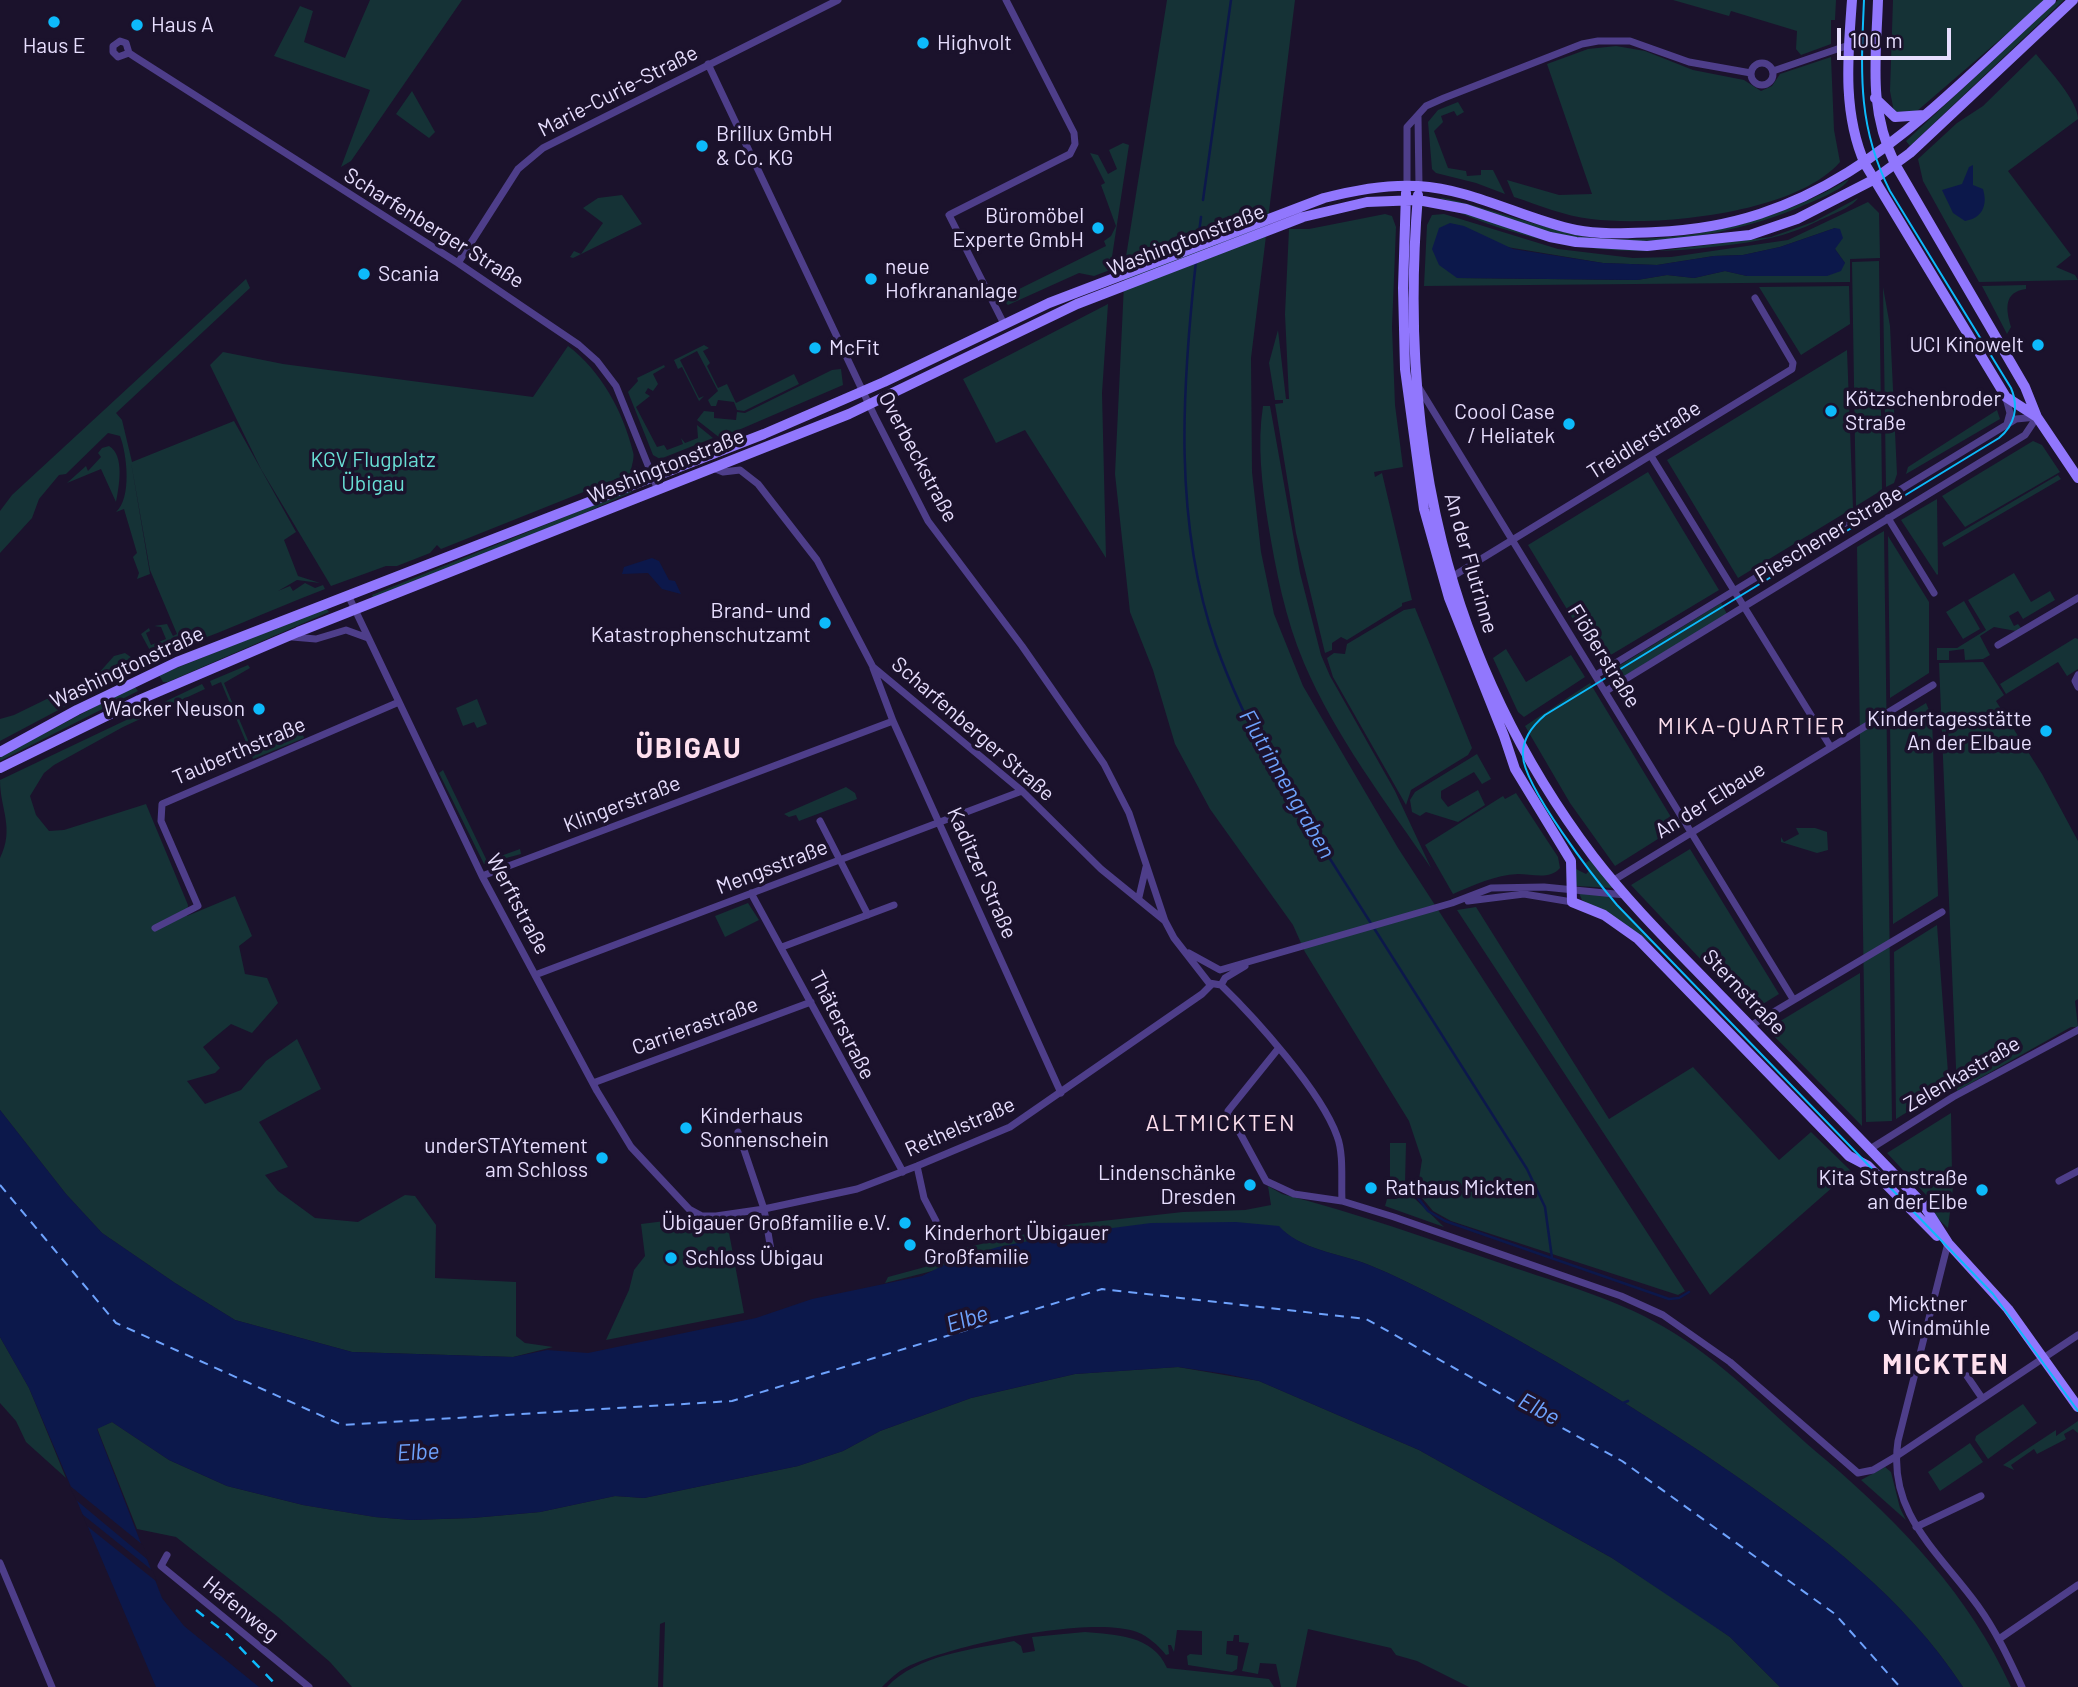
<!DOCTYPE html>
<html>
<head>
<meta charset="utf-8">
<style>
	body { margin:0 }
	#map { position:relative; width:2078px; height:1687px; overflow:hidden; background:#1b122c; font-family:Barlow,sans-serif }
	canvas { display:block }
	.scale { position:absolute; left:1837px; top:28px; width:114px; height:32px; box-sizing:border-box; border:4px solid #e7defe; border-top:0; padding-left:9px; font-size:21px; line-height:24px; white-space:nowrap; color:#e7defe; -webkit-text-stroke:5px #1b122c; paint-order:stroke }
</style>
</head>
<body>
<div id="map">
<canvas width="2078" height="1687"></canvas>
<div class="scale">100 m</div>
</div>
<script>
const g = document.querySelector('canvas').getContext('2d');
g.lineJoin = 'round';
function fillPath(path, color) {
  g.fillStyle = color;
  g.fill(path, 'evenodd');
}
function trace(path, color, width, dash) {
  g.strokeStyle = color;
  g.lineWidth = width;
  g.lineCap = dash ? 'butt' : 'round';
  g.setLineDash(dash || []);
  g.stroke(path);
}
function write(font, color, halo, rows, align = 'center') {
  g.font = font + ' Barlow,sans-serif';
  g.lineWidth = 7;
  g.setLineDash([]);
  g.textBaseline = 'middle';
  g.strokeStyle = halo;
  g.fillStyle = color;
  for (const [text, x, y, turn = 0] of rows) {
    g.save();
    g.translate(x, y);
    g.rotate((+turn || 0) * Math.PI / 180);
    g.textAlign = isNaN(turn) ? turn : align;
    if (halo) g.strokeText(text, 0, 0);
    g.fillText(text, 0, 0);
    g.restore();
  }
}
fillPath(new Path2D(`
	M370 0H462L351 161 341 167 370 90 274 56 300 6 313 11 304 42 345 58Z
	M1167 0H1295L1251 358 1252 472 1261 552 1274 614 1303 686 1398 848 1685 1291 1678 1295 1451 1221 1433 1211 1417 1192 1422 1160 1409 1121 1305 952 1293 925 1210 809 1175 744 1153 670 1130 612 1115 474 1125 263Z
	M1673 0H1836L1835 20H1831V44L1801 55 1796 49 1797 31 1731 11 1729 16Z
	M1893 0H2046L1917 111 1894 112 1890 91Z
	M2058 0H2064L1910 146 1906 141Z
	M1616 46 1645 51 1693 70 1744 80 1761 91 1772 86 1780 74 1831 57 1834 130 1840 162C1795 214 1655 227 1591 219 1564 216 1539 205 1514 197L1507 180 1559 195 1592 194 1547 64 1588 49Z
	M2036 54C2049 70 2078 101 2078 119L2008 171 2071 255 2056 267 2075 275 2078 280 1979 282 1923 181 1918 159 1957 123 1983 106Z
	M412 91 435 132 429 138 396 114Z
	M1458 102 1464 112 1457 116 1454 111 1441 116 1443 122 1434 131 1448 168 1466 171 1467 176 1481 175V170H1493L1505 194 1476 183 1436 173 1432 169 1428 122 1438 110Z
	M1123 143 1129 145 1110 270 1094 276 1079 273 1008 305 997 294 1000 292 1003 297 1106 246 1104 241 1111 236 1116 226 1101 185 1105 183 1090 153 1098 155 1108 174 1117 169 1109 150Z
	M1849 179C1844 190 1813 201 1800 207 1726 238 1636 250 1558 234 1518 226 1479 208 1439 198 1447 195 1561 234 1587 237 1677 246 1772 225 1849 179Z
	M622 195 642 224 573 258 570 257 574 251 581 254 603 223 583 208 598 198Z
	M1858 198C1853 207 1830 215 1818 221 1787 237 1755 242 1720 246 1621 259 1540 248 1448 208L1533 236 1585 247 1658 251 1771 237 1813 222Z
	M1868 202 1879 213 1880 258 1850 259V282L1424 286 1427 225 1432 215 1444 214 1558 249 1633 258 1671 257 1788 240ZM1835 228V249L1845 263 1747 276 1725 271 1694 278 1667 275 1637 280 1458 278 1501 246 1603 263 1657 265 1714 256 1743 255 1780 247Z
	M1385 214 1392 216 1396 227 1392 327 1395 405 1403 467 1374 472 1375 477 1382 473 1412 600 1402 603V606L1347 640 1341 637 1332 643V650L1325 653 1296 533 1275 404 1283 403V400H1275L1269 363 1278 330 1286 399H1289L1285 314 1289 229H1309Z
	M1879 261 1882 490 1856 506 1852 262Z
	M246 279 250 288 116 413 122 420 132 462 234 421 296 532 284 540 298 576 320 583 297 580 278 591 290 586 293 591 305 583 315 588 323 585 325 589C267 611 212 638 153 656L141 634 149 628 150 631 146 633 151 645 166 639 161 627 154 626 167 624 173 636 177 634 150 570 131 462 150 574 137 579 139 573 133 557 137 553 124 509 116 512C132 498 127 454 120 436L108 433 66 474 59 475 39 499 32 518 0 553V511L12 495Z
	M2026 285V289C2003 292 2006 310 2011 327L2007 334 1982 286Z
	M1849 286 1850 324 1801 355 1759 287Z
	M1883 287 1890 326 1897 474 1894 483 1886 487Z
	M1108 304 1102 393 1106 558 1025 430 996 443 963 379Z
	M704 345 709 348 703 351 710 363 707 366 718 388 727 384 736 403 794 374 799 384 744 411 737 410 734 402 718 400 716 406H711L708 400 718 391 697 351 680 360 699 398 704 396 699 401 682 367 678 369 674 360Z
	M568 346C601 371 623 411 633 452 635 458 631 466 631 473L441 549 437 545 430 553 397 566H386L331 586 261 469 210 365 223 352 283 364 533 397Z
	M1847 350 1853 508 1738 578 1667 460Z
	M664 365 665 367 653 374 658 384 653 391 648 388 645 393 650 396 636 407 657 447 664 445 667 450 683 444 681 438 685 443 698 438 697 425 713 438 660 459 653 455 628 392 638 381 637 378Z
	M841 369 843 385 720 438 697 420 704 411 714 412V418L736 420 737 412 745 413 832 370Z
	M1263 406H1270L1300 573 1321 655 1330 676 1395 791 1431 868C1386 802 1335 736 1304 663 1285 618 1276 571 1268 523 1262 485 1257 444 1263 406Z
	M1997 410 2000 419 1906 474 1908 467Z
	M2033 441 2042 445 2060 472 1965 527 1942 496Z
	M109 446C125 455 119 487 116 502L101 469 67 483 86 466 88 471 101 457 98 453 102 448Z
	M1648 472 1719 590 1599 662 1528 545Z
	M2058 475 2061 479 1944 547 1942 543Z
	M631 490 632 492 551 528 373 598 372 595Z
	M1937 499 1938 574 1937 575 1901 520Z
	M1884 531 1892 1121 1866 1122 1857 547Z
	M1888 536 1929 602V673L1890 698Z
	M2014 573 2031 602 2050 591 2055 600 2023 619 2018 611 2009 616 2014 626 2018 624 2021 628 2016 631 1994 627 1980 636 1990 655 1983 659 1965 660 1964 649 1949 651V660H1937V648H1957L1986 630 1968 600Z
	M1964 601 1980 629 1963 639 1946 612Z
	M1721 603 1727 614 1620 679 1614 669Z
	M326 608 329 612 168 682H163L159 675Z
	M1415 608 1472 748 1468 755 1411 790 1406 805 1333 677 1327 658 1334 653 1345 654 1347 644 1404 610Z
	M2075 638 2078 639V669L2067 676 2058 662 2006 694 2000 684Z
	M1506 649 1526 682 1571 655 1585 677 1524 717 1518 712 1493 658Z
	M125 653 138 662 130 672 0 741V719L14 715 98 674 114 656Z
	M1983 662 2004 695 1996 701 2042 774 2078 841V999L2075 1001 2078 1027H2071L1957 1091 1939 663Z
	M248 665 250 668 224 683 250 745 270 737 274 744 284 740 281 733 296 727 301 729 304 738 253 759 221 682 212 686 210 681Z
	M1590 683 1677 827 1615 866 1570 803 1525 726Z
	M202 684 205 689 123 727 54 765 44 773 30 796 36 815 49 831 64 830 146 804 188 905 187 916 235 896 252 936 239 946 245 974 267 978 278 1003 252 1033 231 1024 203 1047 220 1068 215 1073 187 1081 205 1104 241 1090 266 1061 297 1039 321 1089 259 1122 288 1167 265 1175 278 1191 315 1218 358 1222 405 1195 415 1196 436 1225 435 1278 516 1282V1336L525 1343 553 1347 513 1357 352 1352 235 1320 175 1283 102 1233 66 1194 0 1110V858C15 828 0 809 0 780Z
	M134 686 138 691 0 761V757Z
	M477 699 487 724 477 728 474 722 463 726 456 708Z
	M1926 703 1932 717 1938 896 1893 924 1890 725Z
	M1477 754 1491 779 1482 784 1474 772 1441 791V798L1448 807 1478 790 1485 805 1458 822 1426 812 1420 816 1412 812 1410 800 1415 792Z
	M443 770 487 861 520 849 521 854 484 864 439 773Z
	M846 787 855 793 857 799 799 821 796 815 789 817 784 814Z
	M1516 793 1558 857 1560 868C1550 880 1532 874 1518 874 1495 875 1474 885 1453 894L1425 845 1503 796 1505 799Z
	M1796 828H1815L1827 832 1828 850 1817 853 1781 842V837L1784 842 1799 834Z
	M1690 849 1779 994 1750 1012 1631 885Z
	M1593 858 1614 888 1576 886V869L1586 874 1589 871 1584 864Z
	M1579 893 1607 895 1653 944 1582 900Z
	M748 903 759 920 725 937 715 916Z
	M1476 907 1609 1119 1693 1067 1779 1160 1811 1132 1851 1171 1710 1295 1457 910Z
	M1937 925 1949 1086 1896 1119 1894 952Z
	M1860 973 1862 1126 1767 1029Z
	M1951 1113 1952 1174H1940L1941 1186 1953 1187 1948 1228 1937 1218 1928 1197 1887 1153Z
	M1390 1143H1406L1405 1184 1390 1183Z
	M1268 1186 1282 1194C1357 1213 1429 1239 1503 1264 1561 1284 1622 1300 1674 1333 1733 1370 1773 1416 1826 1460 1901 1524 1970 1596 2011 1687H1963C1904 1597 1823 1537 1736 1476 1642 1411 1543 1351 1441 1299 1417 1287 1394 1275 1369 1265 1339 1253 1300 1250 1278 1226L936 1270 885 1283 888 1277 925 1267 959 1249 1066 1225 1183 1212 1245 1210 1271 1205Z
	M1411 1188 1412 1196 1444 1227 1385 1206 1387 1199H1396Z
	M673 1220 715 1224 727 1222 744 1313 606 1340 629 1290 634 1270 645 1256 641 1224Z
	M0 1337 29 1388 66 1478 26 1442 16 1421 0 1403Z
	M1178 1367 1259 1381 1419 1450 1612 1558 1689 1608 1730 1637 1780 1687H1469L1417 1661 1396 1655 1391 1648 1308 1629 1296 1687H1281L1276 1664 1260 1663 1258 1674 1242 1671 1249 1643 1239 1642V1635H1234L1233 1641H1227L1226 1654 1238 1656 1237 1669 1232 1672 1188 1665 1187 1656 1190 1654 1202 1655V1631L1177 1630 1174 1652 1171 1645H1168L1169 1654 1166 1655C1159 1646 1148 1636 1137 1632 1091 1615 951 1645 907 1667 897 1672 890 1679 882 1687H663L665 1622 660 1624 658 1687H352L330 1662 278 1617 176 1537 137 1529 97 1428 112 1422 169 1460 227 1486 303 1505 375 1517 411 1520 472 1518 540 1512 615 1496 644 1498 798 1466 843 1451 880 1431 971 1398 1075 1374Z
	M2023 1404 2037 1423 1988 1459 1975 1440 1976 1436Z
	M2078 1421V1433L2073 1429 2064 1434 2066 1439 2037 1454 2034 1449 2011 1465 2014 1470 2003 1465 2056 1430V1436Z
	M1970 1443 1983 1462 1940 1491 1928 1472Z
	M1885 1467 1891 1472 1900 1508 1906 1520 1861 1480Z
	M1085 1632C1116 1635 1153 1635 1167 1668L1269 1679 1274 1687H887C916 1655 974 1649 1014 1641L1021 1646 1023 1653 1035 1651 1032 1637Z`), '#153236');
fillPath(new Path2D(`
	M1973 165V185L1983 189C1988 206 1982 218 1965 221L1953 213 1942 190 1962 184 1969 167Z
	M1450 223 1464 226 1513 249 1603 263 1657 265 1714 256 1743 255 1780 247 1835 228 1840 229 1843 238 1835 249 1845 263 1841 271 1827 276H1747L1725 271 1694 278 1667 275 1637 280 1457 278 1439 265 1432 249 1439 228Z
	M652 558 659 561 669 580 675 581 681 594 662 589 648 573 622 574 624 567Z
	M0 1110 66 1194 102 1233 175 1283 235 1320 352 1352 513 1357 547 1350 588 1353 756 1318 812 1299 922 1276 952 1261 998 1247 1059 1235 1151 1223 1236 1222 1279 1226C1300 1250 1339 1253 1369 1265 1394 1275 1417 1287 1441 1299 1543 1351 1642 1411 1736 1476 1823 1537 1904 1597 1963 1687H1780L1730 1637 1612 1558 1419 1450 1259 1381 1226 1374 1178 1367 1075 1374 971 1398 880 1431 843 1451 798 1466 644 1498 615 1496 540 1512 472 1518 411 1520 375 1517 303 1505 227 1486 169 1460 112 1422 97 1429 162 1598 184 1626 259 1687H156L29 1388 0 1337Z`), '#0c184b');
fillPath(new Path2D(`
	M69 1485 143 1545 148 1560 76 1500Z
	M82 1514 153 1571 157 1582 87 1526Z`), '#1b122c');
trace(new Path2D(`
	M1203 200 1231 0
	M1198 241 1201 217
	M1196 261C1182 388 1173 522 1216 645 1231 687 1250 727 1271 766L1527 1169 1545 1207 1552 1258
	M1415 1194 1428 1211 1445 1221 1669 1299 1679 1298 1689 1292
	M1623 1403 1628 1401`), '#0c184b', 2.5);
trace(new Path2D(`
	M0 1185 116 1323 342 1425 732 1401 1102 1289 1366 1319 1622 1461 1835 1614 1900 1687`), '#6ea2fd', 2, [9, 7]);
trace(new Path2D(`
	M129 53 118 57 113 52V46L120 41 126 43 129 53 135 57 458 263 579 345 597 361 616 386 658 490
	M1751 74a11 11 0 1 1 22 0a11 11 0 1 1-22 0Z
	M708 64 874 415 928 521 1022 646 1104 764 1129 813 1165 921
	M1773 71 1849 45
	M1418 116 1419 186
	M1407 186V127L1426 106 1444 98 1582 44 1598 41H1630L1689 62 1751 73
	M458 263 518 169 543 148 838 0
	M1004 324 949 215 1070 154 1075 144 1074 133 1006 0
	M1418 386 1793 999
	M2006 398 2010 413 2007 424
	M1651 456 1830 746
	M713 468 723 472 740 470 758 484 817 560 873 667 1022 791 1101 869 1165 921 1174 938 1209 983 1221 985
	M1888 518 1934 593
	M1450 578 1792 369 1793 363 1755 298
	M348 595 482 876 597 1091 631 1147 689 1209 702 1216H716L764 1209 857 1189 917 1166 1010 1127 1202 994 1211 985
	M292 637 316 639 346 630 368 638
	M1998 645 2078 598
	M873 668 893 721 1061 1093
	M1596 675 2016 419 2037 417 2025 435 1606 691
	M2078 675 2075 681 2078 687
	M820 821 868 915
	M482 876 893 721
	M1614 880 1933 685
	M751 893 903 1172
	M1139 897 1146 867
	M1468 901 1524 894 1572 902
	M155 928 198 906 161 821 162 804 399 702
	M782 947 894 905
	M1189 953 1220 970 1452 903 1491 888 1544 887 1625 895
	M535 975 1022 791
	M1221 985C1255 1018 1321 1091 1337 1136 1344 1154 1341 1181 1342 1201
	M1221 985 1225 978 1245 966
	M1750 1026 1942 912
	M1278 1049 1228 1111 1266 1181 1294 1194 1342 1201 1394 1217 1621 1296 1663 1315 1730 1362 1858 1473 1873 1470 1895 1457 2078 1335
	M593 1083 811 1002
	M738 1132 764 1209 771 1250
	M1870 1149 1953 1097 2078 1030
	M917 1166 924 1198 936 1221
	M2059 1181 2078 1171
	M1948 1243 1898 1441C1887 1514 1940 1553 1978 1606 1996 1631 2009 1659 2022 1687
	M1967 1376 1982 1398
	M1916 1527 1981 1496
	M167 1555 161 1566 309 1687
	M0 1563 52 1687
	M1999 1639 2078 1585`), '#4e3e8a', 7);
trace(new Path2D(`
	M1852 0C1848 55 1842 112 1865 164L2006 397 2037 417
	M1878 0C1876 60 1868 108 1895 164L2025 387 2037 417 2078 478
	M1875 98 1895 117 1924 115
	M1406 193 1403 288 1405 369 1424 509 1449 598 1504 736 1515 769 1571 861 1572 902 1604 915 1638 939 1849 1156 1868 1166 1937 1236
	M1418 195C1398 438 1444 658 1593 856 1632 907 1680 953 1725 1000 1791 1068 1857 1136 1923 1204L1948 1243 2008 1309 2078 1407
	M0 752 77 710 177 662 764 434 884 382 1049 303 1324 198C1355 190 1386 184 1418 186 1473 189 1523 219 1576 230 1602 235 1629 233 1656 232 1834 225 1928 111 2051 0
	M0 768 139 700 298 632 849 414 1077 304 1303 217 1367 202 1418 200 1466 209 1550 237 1576 242 1647 246 1750 235 1797 219 1873 180 1910 153 2073 0`), '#9177fd', 10);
trace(new Path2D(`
	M1864 0C1861 71 1857 126 1890 191L2011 388C2019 407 2015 425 1999 438L1545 715C1532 726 1522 739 1523 756 1524 787 1595 879 1617 905L1993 1294 2078 1411`), '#0dbafb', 2);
trace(new Path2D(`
	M196 1610 228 1635 278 1687`), '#0dbafb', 2.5, [10, 9]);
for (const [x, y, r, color] of [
	[54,22,7,"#0dbafb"],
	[137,25,7,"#0dbafb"],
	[923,43,7,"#0dbafb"],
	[702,146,7,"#0dbafb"],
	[1098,228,7,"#0dbafb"],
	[364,274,7,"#0dbafb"],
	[871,279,7,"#0dbafb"],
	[2038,345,7,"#0dbafb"],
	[815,348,7,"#0dbafb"],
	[1831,411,7,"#0dbafb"],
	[1569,424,7,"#0dbafb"],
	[825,623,7,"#0dbafb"],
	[259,709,7,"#0dbafb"],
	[2046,731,7,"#0dbafb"],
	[686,1128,7,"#0dbafb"],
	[602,1158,7,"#0dbafb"],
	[1250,1185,7,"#0dbafb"],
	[1371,1188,7,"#0dbafb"],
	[1982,1190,7,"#0dbafb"],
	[905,1223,7,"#0dbafb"],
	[910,1245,7,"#0dbafb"],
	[671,1258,7,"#0dbafb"],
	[1874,1316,7,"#0dbafb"]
]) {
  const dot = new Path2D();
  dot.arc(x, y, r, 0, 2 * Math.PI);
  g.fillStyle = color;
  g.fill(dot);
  trace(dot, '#1b122c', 2.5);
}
write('21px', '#e7defe', '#1b122c', [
	["Haus A",151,25],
	["Highvolt",937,43],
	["Haus E",54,46,"center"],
	["Brillux GmbH",716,134],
	["& Co. KG",716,158],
	["Büromöbel",1084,216,"right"],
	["Experte GmbH",1084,240,"right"],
	["neue",885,267],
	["Hofkrananlage",885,291],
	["Scania",378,274],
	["UCI Kinowelt",2024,345,"right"],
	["McFit",829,348],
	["Kötzschenbroder",1845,399],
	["Straße",1845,423],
	["Coool Case",1555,412,"right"],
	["/ Heliatek",1555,436,"right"],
	["Brand- und",811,611,"right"],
	["Katastrophenschutzamt",811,635,"right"],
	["Wacker Neuson",245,709,"right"],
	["Kindertagesstätte",2032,719,"right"],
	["An der Elbaue",2032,743,"right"],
	["Kinderhaus",700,1116],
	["Sonnenschein",700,1140],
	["underSTAYtement",588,1146,"right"],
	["am Schloss",588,1170,"right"],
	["Lindenschänke",1236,1173,"right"],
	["Dresden",1236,1197,"right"],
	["Kita Sternstraße",1968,1178,"right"],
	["an der Elbe",1968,1202,"right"],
	["Rathaus Mickten",1385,1188],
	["Übigauer Großfamilie e.V.",891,1223,"right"],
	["Kinderhort Übigauer",924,1233],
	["Großfamilie",924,1257],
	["Schloss Übigau",685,1258],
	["Micktner",1888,1304],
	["Windmühle",1888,1328]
], 'left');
write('21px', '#e7defe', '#1b122c', [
	["Marie-Curie-Straße",618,91,-27],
	["Scharfenberger Straße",434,228,32],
	["Washingtonstraße",1186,240,-21],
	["Treidlerstraße",1644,440,-32],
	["Overbeckstraße",918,457,62],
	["Washingtonstraße",666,466,-22],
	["Pieschener Straße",1829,534,-31],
	["An der Flutrinne",1471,563,74],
	["Flößerstraße",1604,656,58],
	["Washingtonstraße",127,667,-25],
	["Scharfenberger Straße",973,729,41],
	["Tauberthstraße",239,751,-23],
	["An der Elbaue",1710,800,-32],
	["Klingerstraße",622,804,-21],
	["Mengsstraße",772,867,-21],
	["Kaditzer Straße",982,873,66],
	["Werftstraße",518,904,62],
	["Sternstraße",1744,992,46],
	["Thäterstraße",842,1025,63],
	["Carrierastraße",695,1026,-20],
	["Zelenkastraße",1962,1074,-30],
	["Rethelstraße",960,1127,-24],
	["Hafenweg",241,1609,39]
]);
write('21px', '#69dfd6', '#1b122c', [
	["KGV Flugplatz",373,460],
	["Übigau",373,484]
]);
g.letterSpacing = '2px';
write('23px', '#fee0ee', '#1b122c', [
	["MIKA-QUARTIER",1752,726],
	["ALTMICKTEN",1221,1123]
]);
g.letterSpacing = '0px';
write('italic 23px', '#6ea2fd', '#1b122c', [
	["Flutrinnengraben",1287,784,60],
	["Elbe",967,1319,-18],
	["Elbe",1539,1409,28],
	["Elbe",418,1452,-3]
]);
g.letterSpacing = '2px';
write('bold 28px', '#fee0ee', '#1b122c', [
	["ÜBIGAU",689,749],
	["MICKTEN",1946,1365]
]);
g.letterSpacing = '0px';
</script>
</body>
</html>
